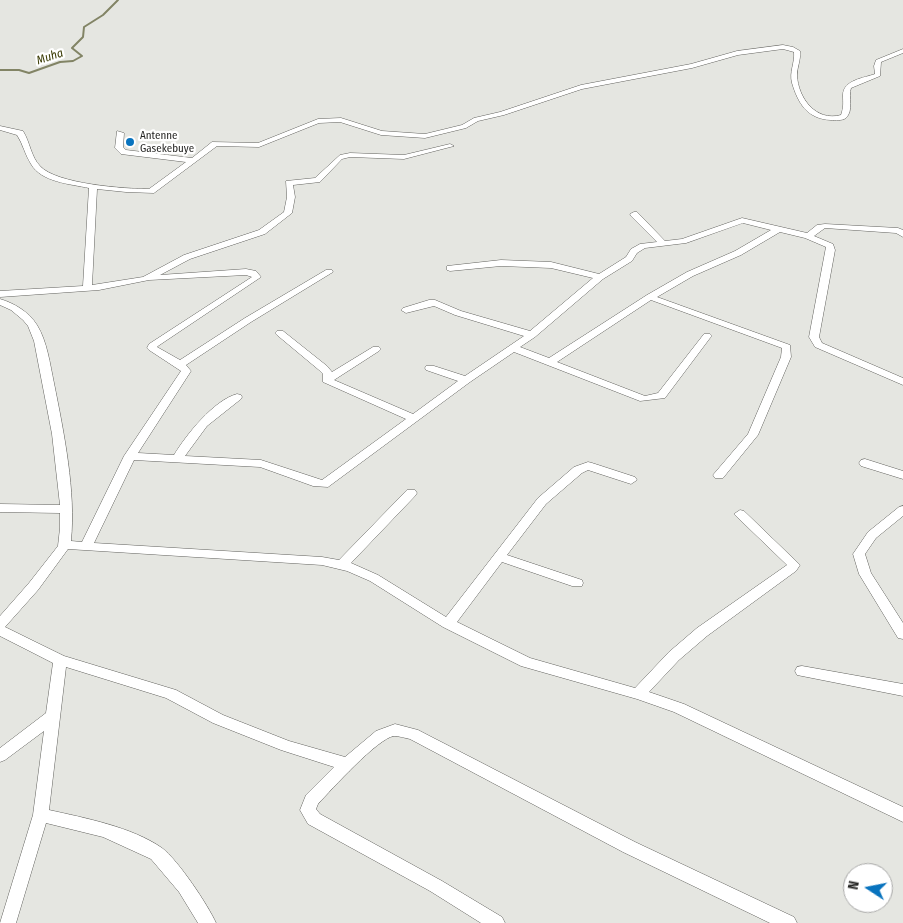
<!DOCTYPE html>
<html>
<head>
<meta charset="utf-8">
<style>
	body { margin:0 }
	#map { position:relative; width:903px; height:923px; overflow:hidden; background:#e5e6e1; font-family:"Fira Sans Condensed",sans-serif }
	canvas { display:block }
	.north { position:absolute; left:843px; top:863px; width:50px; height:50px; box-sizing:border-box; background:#fff; border:1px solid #a8a8a7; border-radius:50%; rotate:281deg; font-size:14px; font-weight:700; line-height:20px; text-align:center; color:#262624 }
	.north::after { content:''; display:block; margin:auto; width:18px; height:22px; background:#0873be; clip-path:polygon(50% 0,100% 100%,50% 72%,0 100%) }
</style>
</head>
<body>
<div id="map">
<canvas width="903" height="923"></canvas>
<div class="north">N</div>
</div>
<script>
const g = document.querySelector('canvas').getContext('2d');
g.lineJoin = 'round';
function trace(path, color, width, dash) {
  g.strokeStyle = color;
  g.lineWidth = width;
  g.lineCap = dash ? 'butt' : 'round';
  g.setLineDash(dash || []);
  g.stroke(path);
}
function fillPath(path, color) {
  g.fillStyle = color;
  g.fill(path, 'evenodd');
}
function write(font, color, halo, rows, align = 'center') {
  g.font = font + ' "Fira Sans Condensed",sans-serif';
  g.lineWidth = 4.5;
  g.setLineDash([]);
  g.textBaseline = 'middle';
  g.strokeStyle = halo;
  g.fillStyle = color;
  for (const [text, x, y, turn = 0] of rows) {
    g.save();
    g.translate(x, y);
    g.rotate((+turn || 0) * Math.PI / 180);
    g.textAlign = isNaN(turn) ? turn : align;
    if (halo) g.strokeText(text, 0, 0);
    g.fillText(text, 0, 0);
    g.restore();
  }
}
trace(new Path2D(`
	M0 70H19L29 73 60 62 73 61 82 56 72 48 83 37 84 27 103 15 118 0`), '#828465', 2);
const minor = new Path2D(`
	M783 45 793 47 800 51C801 60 797 67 797 75 798 98 816 122 841 115 844 106 843 104 843 95 843 80 864 78 875 74L874 66 876 60 903 49V53L881 62 880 76 851 88C848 97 854 110 846 118 842 121 835 120 831 120 807 119 798 103 792 83 789 72 795 63 794 52L783 49 738 55 692 68 582 89 504 115 478 121 466 128 425 138 381 135 340 122 319 123 259 147 217 146 154 193 126 192 97 189 92 285 143 277 184 255 259 230 284 212 287 197 286 181 315 178 340 155 350 153 404 155 450 144 454 146 404 159 350 157 342 159 320 182 293 185 295 197 292 213 265 234 190 259 160 275 246 269 256 271 261 277 158 346 157 347 180 360 245 318 326 270H332L333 272 251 322 186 365 191 371 138 453 174 455C186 435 214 400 237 394L241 395 242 397 241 399 207 426 185 456 261 460 322 480 406 419 323 382V374L319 370 277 335 275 333 277 331H283L327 366 332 372 373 347H379L381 349 379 351 334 380 413 414 458 381 426 370 425 368 426 366H434L465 376 524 336 455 315 434 306 406 313 401 310 403 308 429 300H435L461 311 530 331 593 278 551 268 501 266 450 271 447 270V266L501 260 551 262 599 274 626 257 631 249 640 244 657 242 631 216 630 214 634 212H637L665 241 682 239 742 218 807 233 817 225 825 224 898 228 903 230V237L896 233 825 228 814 236 833 244 835 250 819 337 822 343 903 378V385L815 347 809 337 826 247 805 238 780 232 741 255 693 276 657 297 790 345 791 357 758 435 723 478H715L713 475 748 434 781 357 782 348 651 300 557 362 645 396 658 393 704 334H710L712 336 710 338 665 398 640 401 514 352 470 382 328 487 313 486 260 467 134 460 94 543 322 557 339 560 407 490H415L417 493 415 496 351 563 378 575 446 617 538 498 574 467 588 462 592 463 635 477 637 480 631 484 588 470 582 473 546 504 507 555 582 580 583 583 582 586H572L502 562 457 622 530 658 635 688 669 652 697 628 787 565 734 514 740 510 744 511 800 565 796 571 707 636 679 660 649 692 684 704 903 807V822L674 712 637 699 521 666 443 627 370 581 347 571 322 565 68 549 38 590 5 627 64 656 176 690 223 715 289 741 345 757 376 731 395 724 418 730 635 842 794 917 797 923H770L623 852 410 739C405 738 399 736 394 736 378 738 331 790 318 804L316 809 320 814 442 881 502 917 505 923H481L430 891 308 824 300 810 306 795 334 767 281 750 213 723 166 698 66 667 49 810C85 818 132 827 162 848 178 860 208 905 216 923H198L179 892 151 859 103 837 46 823 16 923H0L33 815 44 731 5 760 0 762V748L46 713 53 663 0 636V616L29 583 58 546 60 528V513L0 512V504L60 505 52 434 34 341 28 326 23 320 11 310 0 305V299C14 303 29 312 37 325 47 341 50 364 54 383 64 433 76 492 71 541L82 542 124 456 181 371 149 350 147 348 149 344 252 277 246 275 149 280 99 290 0 297V291L83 286 89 188C70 184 41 182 31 164 25 155 23 144 17 135L0 130V126L23 131C30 142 31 157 40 166 56 184 125 189 149 189L186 162 121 154 115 148 117 131 124 133 123 147 126 150 192 158 212 142 258 143 318 119 341 118 382 131 425 134 462 125 474 118 500 112 581 85 691 64 737 51ZM743 223 771 230 735 251 687 272 647 295 549 358 520 347 535 337 603 279 632 261 637 253 645 248 686 243Z
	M865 459 903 471V479L861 466 859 463 861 460Z
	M903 506V516L876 538 865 554 871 573 903 623V639L898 638 859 574 853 554 868 532 899 507Z
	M802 666 903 684V696L797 675 795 671 797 667Z`);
trace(minor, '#62625e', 1);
fillPath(minor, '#fff');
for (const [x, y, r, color] of [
	[130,142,5,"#0873be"]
]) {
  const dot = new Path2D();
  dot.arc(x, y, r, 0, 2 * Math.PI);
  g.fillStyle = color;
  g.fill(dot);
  trace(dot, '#fff', 2);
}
write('11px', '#262624', '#fff', [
	["Antenne",140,136],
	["Gasekebuye",140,149]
], 'left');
write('italic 12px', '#3a3b03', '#fff', [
	["Muha",50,57,-18]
]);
</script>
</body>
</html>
